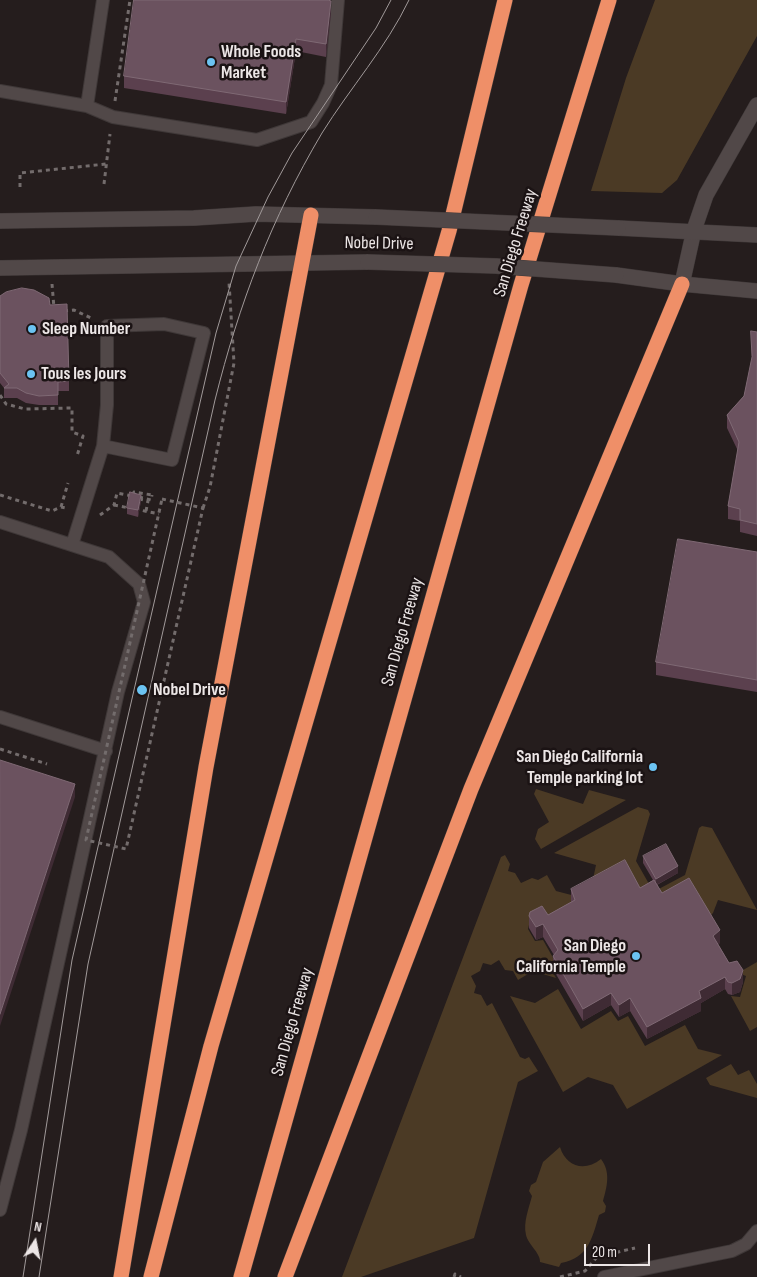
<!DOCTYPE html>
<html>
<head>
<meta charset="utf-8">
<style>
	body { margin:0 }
	#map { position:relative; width:757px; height:1277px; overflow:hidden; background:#251d1d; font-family:"Sofia Sans Condensed",sans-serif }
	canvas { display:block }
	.north { position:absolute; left:10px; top:1217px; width:50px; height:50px; -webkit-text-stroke:4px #1b1314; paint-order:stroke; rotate:11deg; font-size:14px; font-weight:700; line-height:20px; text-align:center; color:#ece6e6 }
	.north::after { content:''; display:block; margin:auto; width:18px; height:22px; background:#ece6e6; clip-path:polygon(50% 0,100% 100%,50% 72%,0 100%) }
	.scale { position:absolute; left:584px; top:1244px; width:66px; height:22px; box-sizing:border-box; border:2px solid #ece6e6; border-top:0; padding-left:6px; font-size:15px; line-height:18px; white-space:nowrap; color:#ece6e6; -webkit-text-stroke:4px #1b1314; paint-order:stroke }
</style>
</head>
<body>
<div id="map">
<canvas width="757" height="1277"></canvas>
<div class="north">N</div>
<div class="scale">20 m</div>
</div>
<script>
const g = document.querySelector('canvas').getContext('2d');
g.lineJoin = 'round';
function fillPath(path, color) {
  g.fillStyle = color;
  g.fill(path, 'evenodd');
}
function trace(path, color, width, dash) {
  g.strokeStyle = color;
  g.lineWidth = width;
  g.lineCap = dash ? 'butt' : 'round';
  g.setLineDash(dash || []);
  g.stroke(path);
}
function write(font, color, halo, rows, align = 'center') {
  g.font = font + ' "Sofia Sans Condensed",sans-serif';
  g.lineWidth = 5;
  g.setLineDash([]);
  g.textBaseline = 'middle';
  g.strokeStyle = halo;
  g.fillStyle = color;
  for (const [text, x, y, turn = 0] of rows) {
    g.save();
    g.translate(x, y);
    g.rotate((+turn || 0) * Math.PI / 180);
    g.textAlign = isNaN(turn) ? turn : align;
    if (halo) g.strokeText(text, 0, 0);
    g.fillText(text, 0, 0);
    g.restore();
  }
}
fillPath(new Path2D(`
	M655 0H757V36L677 180 662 193 591 191 626 78Z
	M536 789 583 804 589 790 626 800 541 849 535 839 538 829 549 822 534 794Z
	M638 807 648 810 650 814 636 861 653 891 593 879 596 865 554 853Z
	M702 826 712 828 757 910 718 900 713 913 710 916 692 883 660 900 655 891 685 875 699 828Z
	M505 855 510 864 508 871 515 873 521 883 532 878 538 880 547 875 556 891 579 897 571 901 570 905 529 925 528 929 535 941 543 940 556 963 551 969 556 978 533 971 518 980 513 971 505 970 499 960 491 965 483 963 480 971 471 976 476 986 474 993 481 995 487 1006 492 1003 520 1057 525 1059 529 1057 538 1071 518 1082 474 1238 361 1277H342L501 857Z
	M757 962V1027L750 1031 731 996 740 997 746 976 738 973Z
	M558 989 581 1029 611 1011 618 1021 628 1016 645 1046 685 1025 698 1049 722 1055 627 1109 613 1085 588 1077 563 1092 510 996 535 1003Z
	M731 1064 738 1075 749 1070 757 1084V1098L710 1085 706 1078Z
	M560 1147C566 1167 585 1172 601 1159 611 1172 607 1187 603 1201L606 1206 605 1212 599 1215C592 1239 588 1258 561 1263L559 1267 540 1262C541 1254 528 1244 526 1235 523 1222 529 1208 532 1196L529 1191 531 1185 536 1182 543 1162Z`), '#4b3a25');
const lane = new Path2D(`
	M0 91 87 106 103 0
	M87 106 113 117 257 140 311 122 323 103 331 85 338 0
	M0 522 109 557 139 584 144 602 118 692 21 1130 0 1210
	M72 545 103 446 107 405V326L164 324 204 333 172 460 103 446
	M0 717 106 751
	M604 1277 732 1251 746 1244 757 1231`);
const street = new Path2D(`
	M682 284 694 230`);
const secondary = new Path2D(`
	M0 221 194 218 256 214 376 217
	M618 228 757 235
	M694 230 706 195 757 105
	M0 268 368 262
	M616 275 682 284 757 291`);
const highway = new Path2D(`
	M121 1277 206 767 311 215
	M151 1277 211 1046 449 231 505 0
	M241 1277 521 285 609 0
	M285 1277 471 789 682 284`);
trace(lane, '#3f3838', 14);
trace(street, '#3f3838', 16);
trace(secondary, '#3f3838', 16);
trace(highway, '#3f3838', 16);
trace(new Path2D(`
	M115 101 130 0
	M104 184 110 134
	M20 187V173L106 164
	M52 284 54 308
	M64 311 74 310 93 319
	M0 395 6 404 25 409 72 408V432L83 436 77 456
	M0 495 52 511 61 507 66 508
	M139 497 151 500 152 495
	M114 505 129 508
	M61 507 68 483
	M203 508 210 487 234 363 229 282
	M135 509 159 514
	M146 511 148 501
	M100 515 114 505 117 493 133 496
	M0 749 47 764
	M454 1277 455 1274 461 1277
	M560 1277 585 1271 597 1257 635 1248`), '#736c6c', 3, [4, 4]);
trace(lane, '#514848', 12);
trace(street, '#514848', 15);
trace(secondary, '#514848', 15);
trace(highway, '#ef8f68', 15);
trace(new Path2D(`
	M23 1277 72 960 216 333 236 266 268 197 292 153 376 28 391 0
	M39 1277 88 964 215 400C239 304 271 219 322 133 350 88 386 48 409 0`), '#a19a9a', 1);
const secondaryBridge = new Path2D(`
	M376 217 618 228
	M368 262 496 266 616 275`);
trace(secondaryBridge, '#3f3838', 16, []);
trace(new Path2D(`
	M133 495 134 492 152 495
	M139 499 148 501
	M162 499 203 508 126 849 86 840Z`), '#736c6c', 3, [4, 4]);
trace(secondaryBridge, '#514848', 15);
fillPath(new Path2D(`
	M331 13 326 57 296 51 286 114 124 88V76Z
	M0 296 50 305 69 381V391H58V405H39L26 403 17 398H4V388L0 383Z
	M751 331 757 332V536L740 532V521L728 519V506L738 451 727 428V415L744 396 752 360Z
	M141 501 138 517 127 514V508Z
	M757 552V692L656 675V662Z
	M643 856 678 873 657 885 662 893 720 943 718 944 729 963 743 982 740 992 732 995 728 994 725 989 701 1003V1011L647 1039 630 1011 619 1017 611 1005 583 1021 553 969V956L554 955 543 937 536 940 529 928V916L548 915 571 902V889L640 888 653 880 643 863Z`), '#5b404e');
fillPath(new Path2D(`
	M331 1V13L326 57V44Z
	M296 39V51L286 114V102Z
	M141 495V501L138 517V510Z
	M75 784V797L0 1026V1014Z
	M678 866V873L656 885V879Z
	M543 924V937L536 940V927Z
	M720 930V943L713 948V936Z
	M743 970V982L740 992 732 995V983Z
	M725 977V989L701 1003V1011L647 1039V1027L699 991Z
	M611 993V1005L583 1021V1009Z
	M630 998V1011L619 1017V1005Z`), '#3f2b34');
const building = new Path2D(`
	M134 0H328L331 1 326 44 296 39 286 102 124 76Z
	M22 288 34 290 49 298 50 305 67 304 69 381 58 382V395L39 396 26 393 17 388H4L9 384 0 373V296L6 292Z
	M751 331 757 332V524L740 520V509L728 506 739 442 727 415 744 396 752 357Z
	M130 492 141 495 138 510 127 508Z
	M678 539 757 552V680L656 662Z
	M0 760 75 784 0 1014Z
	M666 844 678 866 656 879 643 856Z
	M625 860 640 888 654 880 662 893 689 878 720 930 713 936 729 963 737 961 743 970 740 979 732 983 728 982 725 977 699 991 701 998 647 1027 630 998 619 1005 611 993 583 1009 553 956 558 950 543 924 536 927 529 916 530 912 542 906 548 915 575 900 571 889Z`);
fillPath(building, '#6b525f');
trace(building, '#7f6974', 1);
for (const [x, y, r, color] of [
	[211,62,5,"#6bc3f2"],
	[32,329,5,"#6bc3f2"],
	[31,374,5,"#6bc3f2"],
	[142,690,6,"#6bc3f2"],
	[653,767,5,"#6bc3f2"],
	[636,956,5,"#6bc3f2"]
]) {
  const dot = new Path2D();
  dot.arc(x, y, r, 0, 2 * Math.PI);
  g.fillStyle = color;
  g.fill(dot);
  trace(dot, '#1b1314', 2);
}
write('bold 18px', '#ece6e6', '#1b1314', [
	["Whole Foods",221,52],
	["Market",221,73],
	["Sleep Number",42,329],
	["Tous les Jours",41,374],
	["Nobel Drive",153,690],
	["San Diego California",643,757,"right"],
	["Temple parking lot",643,778,"right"],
	["San Diego",626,946,"right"],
	["California Temple",626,967,"right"]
], 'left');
write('18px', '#ece6e6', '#1b1314', [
	["San Diego Freeway",516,243,-73],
	["Nobel Drive",379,244,1],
	["San Diego Freeway",403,632,-74],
	["San Diego Freeway",293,1022,-74]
]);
</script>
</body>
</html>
